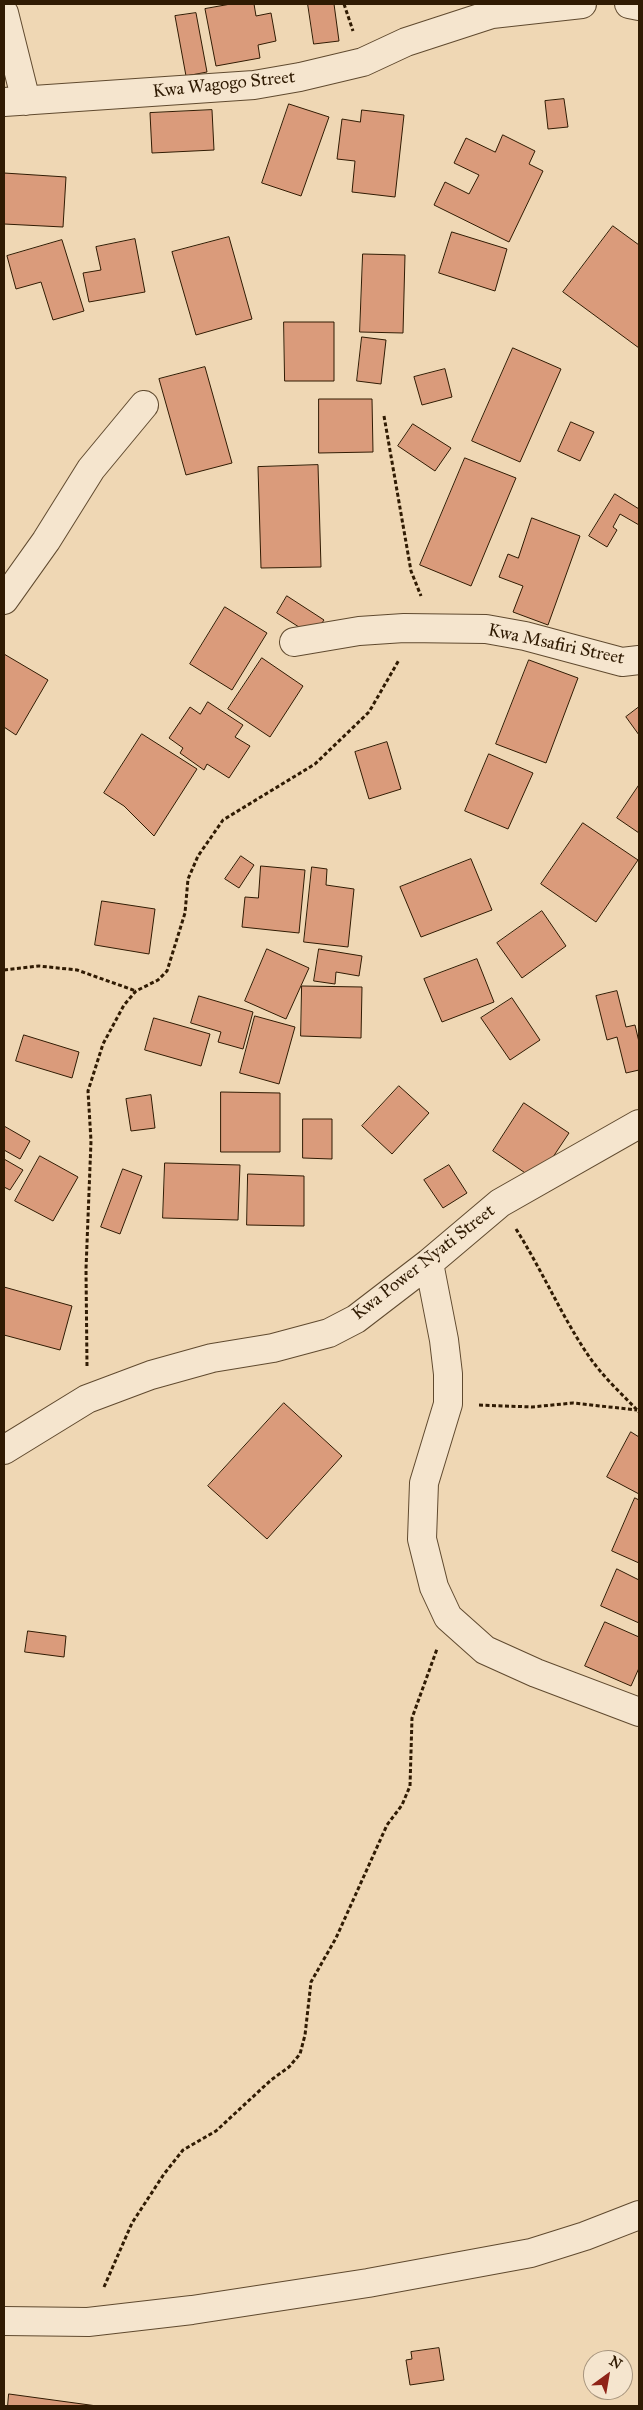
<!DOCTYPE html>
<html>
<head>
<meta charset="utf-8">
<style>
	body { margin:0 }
	#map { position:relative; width:643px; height:2410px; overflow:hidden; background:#efd7b4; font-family:"IM FELL Great Primer",serif }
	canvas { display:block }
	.frame { position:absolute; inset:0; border:5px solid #301b03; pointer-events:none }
	.north { position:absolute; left:583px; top:2350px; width:50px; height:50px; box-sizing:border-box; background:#f5e5ce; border:1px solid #a6947d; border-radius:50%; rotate:32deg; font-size:14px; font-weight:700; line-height:20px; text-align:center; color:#301b03 }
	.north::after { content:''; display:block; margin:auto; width:18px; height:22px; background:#8f2418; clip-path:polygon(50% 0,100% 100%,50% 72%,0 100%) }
</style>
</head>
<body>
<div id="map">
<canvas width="643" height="2410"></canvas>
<div class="frame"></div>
<div class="north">N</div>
</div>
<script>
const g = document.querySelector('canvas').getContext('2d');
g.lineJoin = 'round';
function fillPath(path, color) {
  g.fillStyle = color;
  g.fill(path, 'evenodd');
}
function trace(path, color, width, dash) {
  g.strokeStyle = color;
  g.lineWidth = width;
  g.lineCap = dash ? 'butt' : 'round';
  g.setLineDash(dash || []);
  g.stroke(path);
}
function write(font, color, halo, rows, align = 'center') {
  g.font = font + ' "IM FELL Great Primer",serif';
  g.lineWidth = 4;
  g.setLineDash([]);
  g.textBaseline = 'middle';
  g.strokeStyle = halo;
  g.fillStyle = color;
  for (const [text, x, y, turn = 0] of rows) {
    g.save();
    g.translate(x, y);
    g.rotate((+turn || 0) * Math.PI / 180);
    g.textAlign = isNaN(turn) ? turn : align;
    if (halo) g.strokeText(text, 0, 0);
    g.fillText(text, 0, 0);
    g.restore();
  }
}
const building = new Path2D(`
	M231 4H254L256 16 271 13 276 41 258 45 260 58 216 66 205 9Z
	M308 4H334L339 41 314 44Z
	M196 13 207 72 186 76 175 16Z
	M564 99 568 127 548 129 545 101Z
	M289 104 329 117 301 196 262 183Z
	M212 110 214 150 152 153 150 113Z
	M362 110 404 115 395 197 352 192 355 161 337 159 342 119 360 122Z
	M503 135 535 151 529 164 543 171 509 242 434 205 445 182 469 194 479 175 454 163 466 138 495 152Z
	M4 173 66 177 63 227 4 224Z
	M613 226 639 245V348L563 292Z
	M452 232 507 249 495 291 439 273Z
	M229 237 252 319 196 335 172 252Z
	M135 239 145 292 89 302 83 273 101 270 96 247Z
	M62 240 84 311 53 320 41 282 16 289 7 256Z
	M363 254 405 255 403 333 360 332Z
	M284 322H334V381H285Z
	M362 337 386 340 381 384 357 381Z
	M513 348 561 369 520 462 472 441Z
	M205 367 232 463 186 475 159 379Z
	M445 369 452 397 422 405 414 377Z
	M319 399H372L373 452 319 453Z
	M571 422 594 432 580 461 558 451Z
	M413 424 451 448 435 471 398 446Z
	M465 458 516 478 471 586 420 565Z
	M318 465 321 567 261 568 258 467Z
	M615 494 639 509V525L620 514 613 527 617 530 607 547 589 536Z
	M532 518 580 536 548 625 513 612 523 586 499 577 508 554 518 558Z
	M287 596 324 620 313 636 277 613Z
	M225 607 267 633 232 690 190 664Z
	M4 654 48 680 16 735 4 727Z
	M262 658 303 686 270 737 228 709Z
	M529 660 578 678 546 763 496 744Z
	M208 702 243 725 235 737 250 746 229 778 207 764 204 770 180 753 183 748 169 738 190 707 200 714Z
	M639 707V735L626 717Z
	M142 734 197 769 154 836 124 806 104 793Z
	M387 742 401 789 369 799 355 752Z
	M489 754 533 773 508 829 465 811Z
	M639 785V833L617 818Z
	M583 823 638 860 596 922 541 884Z
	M241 856 254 865 239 888 225 879Z
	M471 859 492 910 421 937 400 887Z
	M261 866 305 870 299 933 242 927 245 897 258 898Z
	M312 867 327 869 326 885 354 889 348 947 304 942Z
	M102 901 155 909 149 954 95 945Z
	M542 911 566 946 522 978 497 943Z
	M267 949 309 968 286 1019 245 1001Z
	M319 949 362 956 359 976 336 972 335 984 314 981Z
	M477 959 494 1002 442 1022 424 979Z
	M302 986 362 987 361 1038 301 1036Z
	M617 991 626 1027 635 1025 639 1042V1070L626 1073 617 1037 607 1040 596 996Z
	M199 996 253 1012 243 1049 218 1042 221 1032 191 1023Z
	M512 998 540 1040 510 1060 481 1018Z
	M255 1016 295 1027 279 1084 240 1073Z
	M154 1018 210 1034 201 1066 145 1050Z
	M24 1035 79 1052 72 1078 16 1061Z
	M399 1086 429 1113 392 1154 362 1126Z
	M221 1092 280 1093V1152H221Z
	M151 1095 155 1128 131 1131 126 1099Z
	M524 1103 569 1133 537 1181 493 1151Z
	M303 1119H332V1159L303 1158Z
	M4 1126 30 1141 20 1159 4 1150Z
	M40 1156 78 1177 53 1221 15 1201Z
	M4 1159 23 1170 10 1190 4 1187Z
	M165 1163 240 1165 238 1220 163 1218Z
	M449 1165 467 1193 443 1208 424 1180Z
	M123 1169 142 1176 120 1234 101 1227Z
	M248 1174 304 1176V1226L247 1225Z
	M4 1287 72 1306 60 1350 4 1335Z
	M284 1403 342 1456 267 1539 208 1486Z
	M631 1432 639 1437V1494L607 1477Z
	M635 1498 639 1500V1563L612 1551Z
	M617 1569 639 1580V1623L601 1606Z
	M605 1622 639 1637V1668L631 1686 585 1666Z
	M28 1631 66 1636 64 1657 25 1652Z
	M439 2348 444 2380 410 2385 406 2360 412 2359 411 2352Z
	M9 2394 97 2406H8Z`);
fillPath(building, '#da9b7b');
trace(building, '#301b03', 1);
const minor = new Path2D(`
	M629 4 639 6
	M4 13 26 101
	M4 102 254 85 300 77 363 62 406 42 492 14 582 4
	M4 600 46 541 91 469 144 405
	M294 642 359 631 404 628 486 629 525 636 622 662 639 660
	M429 1263 444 1340 448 1374V1404L424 1483 422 1539 434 1587 448 1617 485 1650 536 1673 639 1712
	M4 1450 87 1399 151 1375 212 1358 273 1348 329 1333 356 1319 429 1263 500 1203 639 1124
	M4 2321 88 2322 192 2310 368 2283 531 2253 585 2236 639 2215`);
trace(minor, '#604a2f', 30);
trace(new Path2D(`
	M344 4 353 31
	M384 416 411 571 421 596
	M4 970 39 966 77 970 136 991
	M516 1229C542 1270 561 1315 588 1355 602 1376 622 1394 639 1412
	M87 1366 86 1269 91 1141 88 1091 103 1044 124 1005 136 991 158 980 167 971 185 913 188 879 198 856 223 820 315 764 369 712 399 660
	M479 1405 532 1407 573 1403 637 1410
	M104 2287 132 2223 164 2174 183 2150 216 2131 271 2080 289 2067 300 2054 305 2035 311 1982 336 1938 387 1825 402 1805 410 1786 412 1718 437 1649`), '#301b03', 3, [4, 2.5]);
trace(minor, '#f5e5ce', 28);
write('18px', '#301b03', '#f5e5ce', [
	["Kwa Wagogo Street",224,85,-6],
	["Kwa Msafiri Street",556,645,12],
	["Kwa Power Nyati Street",424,1263,-38]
]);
</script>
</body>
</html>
